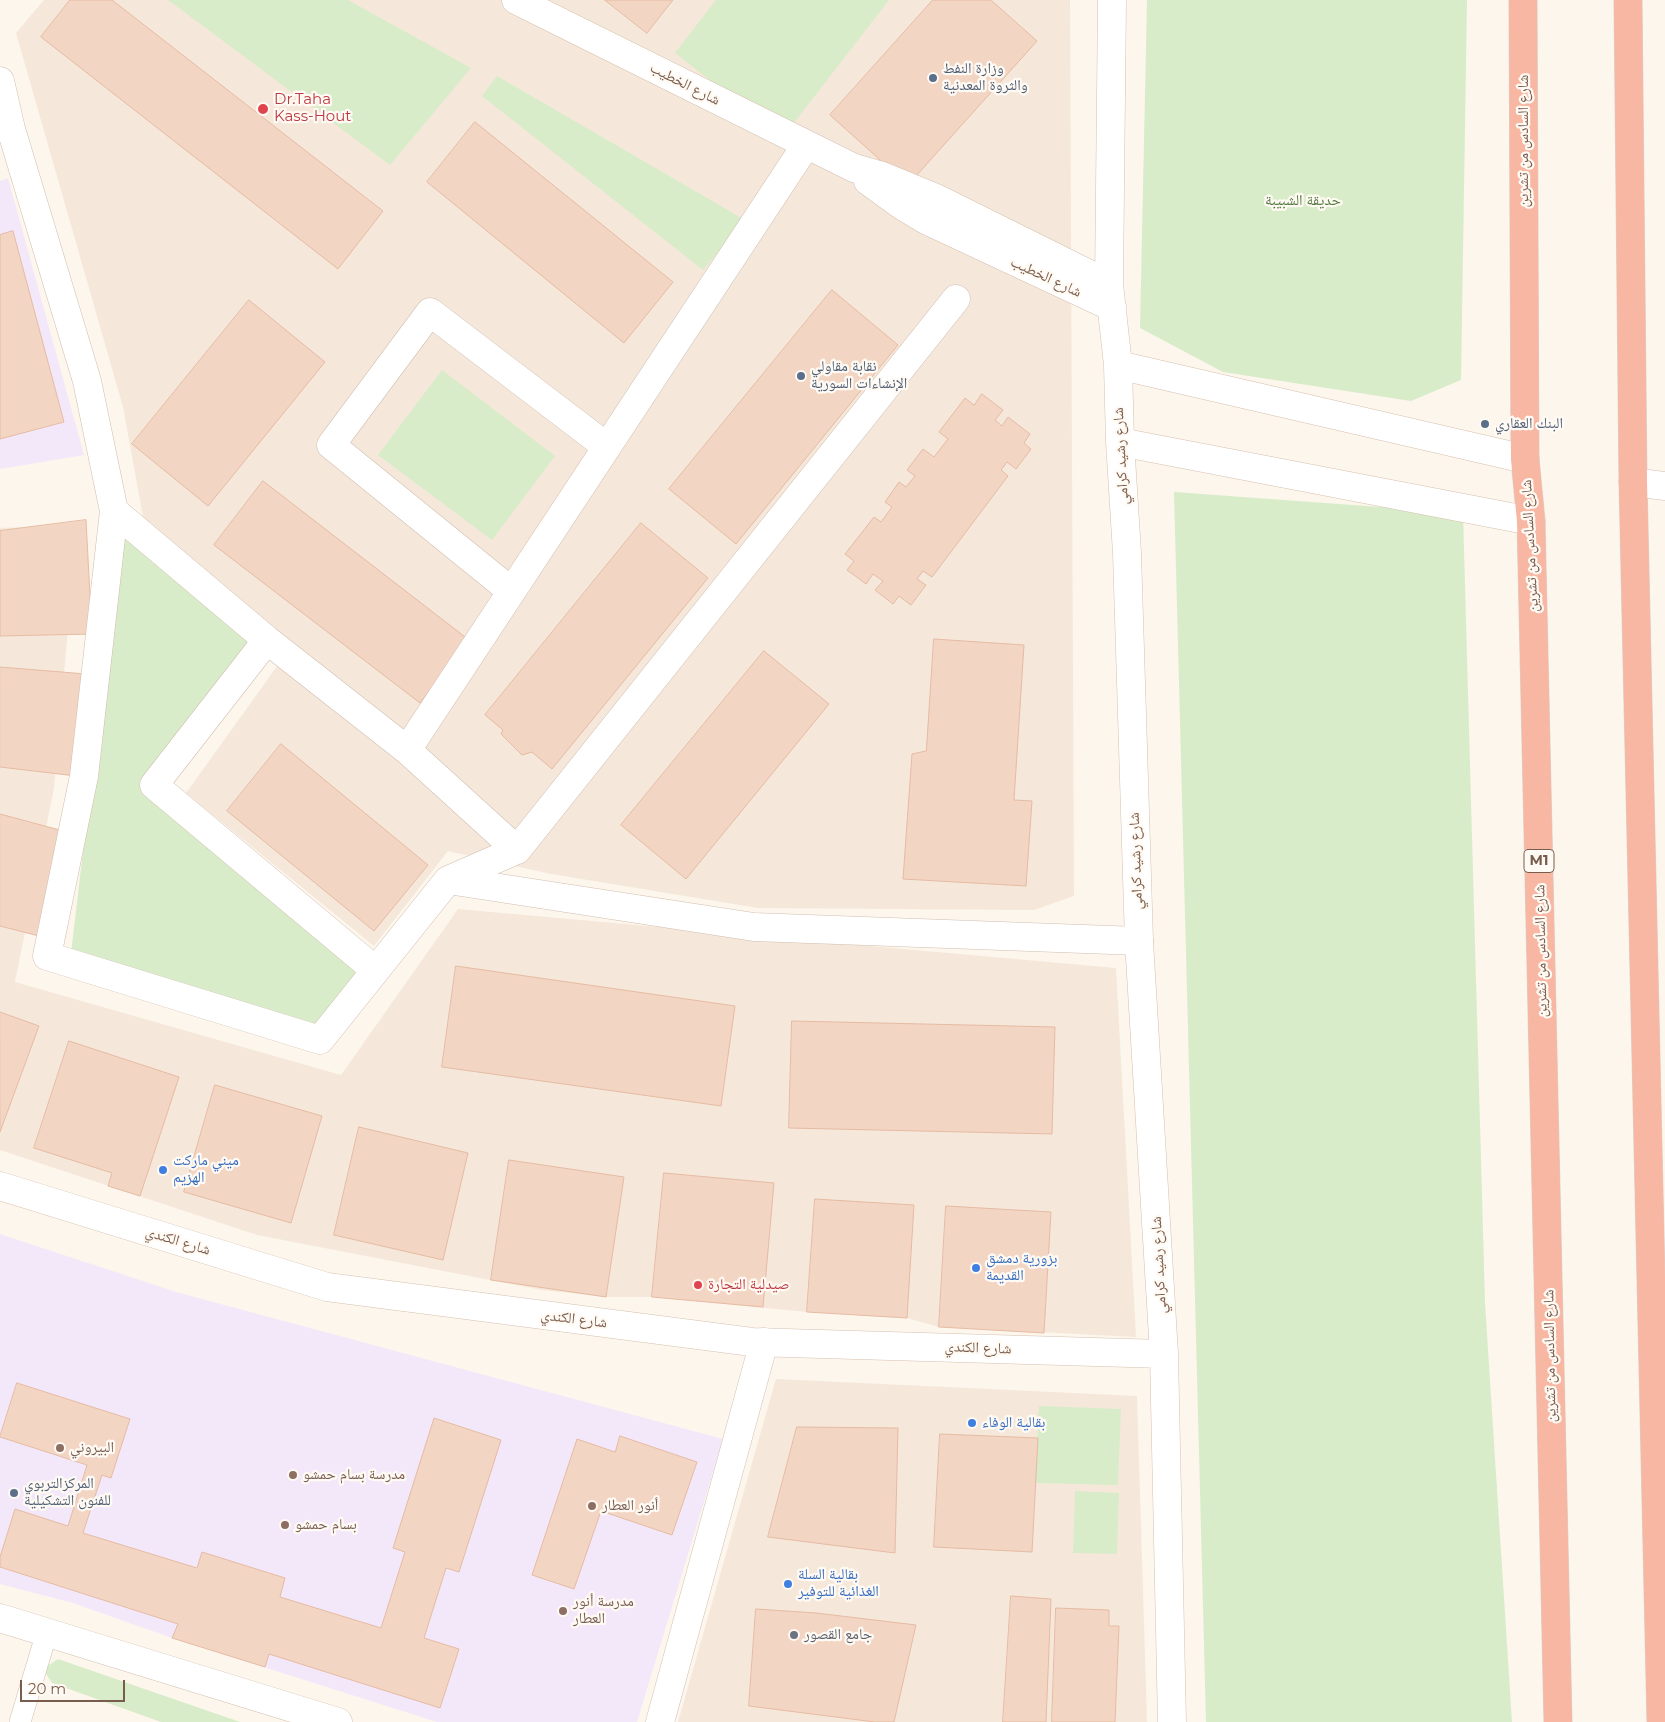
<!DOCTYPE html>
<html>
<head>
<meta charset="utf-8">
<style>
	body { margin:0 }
	#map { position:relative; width:1665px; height:1722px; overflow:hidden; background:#fdf6ec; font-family:Montserrat,sans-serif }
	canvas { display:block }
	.scale { position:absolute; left:20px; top:1680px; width:105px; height:22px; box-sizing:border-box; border:2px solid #7a5c4d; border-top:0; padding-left:6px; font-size:15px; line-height:18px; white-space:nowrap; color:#7a5c4d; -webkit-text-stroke:4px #fffaf3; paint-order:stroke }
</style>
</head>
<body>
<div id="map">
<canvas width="1665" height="1722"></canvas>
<div class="scale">20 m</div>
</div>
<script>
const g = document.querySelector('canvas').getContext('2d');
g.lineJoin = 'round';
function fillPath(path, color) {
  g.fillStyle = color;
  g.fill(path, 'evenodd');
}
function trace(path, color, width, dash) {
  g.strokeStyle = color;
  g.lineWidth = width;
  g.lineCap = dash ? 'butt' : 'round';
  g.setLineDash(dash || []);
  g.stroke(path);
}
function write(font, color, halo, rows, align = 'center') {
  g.font = font + ' Montserrat,"Noto Naskh Arabic",sans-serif';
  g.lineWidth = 4.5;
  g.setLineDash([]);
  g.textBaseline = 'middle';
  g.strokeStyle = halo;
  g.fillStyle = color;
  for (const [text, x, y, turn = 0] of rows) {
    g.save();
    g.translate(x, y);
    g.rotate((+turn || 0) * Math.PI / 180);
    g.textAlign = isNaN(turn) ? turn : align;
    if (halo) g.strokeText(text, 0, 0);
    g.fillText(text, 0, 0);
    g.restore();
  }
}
fillPath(new Path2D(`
	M44 0H1070L1074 896 1034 910 758 908 551 874 448 851 374 946 186 793 278 665 143 517 123 407 16 33Z
	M77 525 54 788 15 982 341 1075 458 909 1116 968 1136 1337 939 1327 907 1318 807 1312 652 1297H606L542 1290 257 1235 0 1150V528Z
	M776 1379 1137 1396 1147 1722H678Z`), '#f5e8da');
fillPath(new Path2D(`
	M8 178 84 455 0 469V181Z
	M0 1234 176 1292 723 1439 637 1722H437L172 1638 73 1603 0 1584Z`), '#f3e8fa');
fillPath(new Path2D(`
	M168 0H348L471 68 390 165Z
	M716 0H889L783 137 675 53Z
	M1147 0H1467L1461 380 1411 401 1223 372 1140 328Z
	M497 76 745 220 703 270 482 96Z
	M442 370 555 456 492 540 378 455Z
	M1174 492 1463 513 1485 1303 1512 1722H1206Z
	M121 531 250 642 142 789 361 972 316 1028 71 953Z
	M1039 1406 1121 1409 1118 1485 1035 1483Z
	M1075 1491 1119 1493 1117 1554 1073 1553Z
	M58 1659 240 1722H161L52 1683 43 1669Z`), '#d8ecc9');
const building = new Path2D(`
	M70 0H112L383 211 338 269 41 37Z
	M605 0H673L647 33Z
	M933 0H991L1037 41 908 185 830 115Z
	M475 122 673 282 624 343 427 182Z
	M13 231 64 422 0 439V235Z
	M832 290 898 345 736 544 669 489Z
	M249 300 325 362 208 506 132 444Z
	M982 394 1003 410 995 420 1002 426 1008 417 1030 434 1024 443 1031 449 1016 469 1007 462 1001 470 1008 476 932 577 923 571 917 579 926 585 911 605 899 596 893 604 875 590 883 581 873 574 866 584 847 570 854 561 845 554 874 517 881 522 892 507 885 502 899 482 906 487 915 476 907 470 923 449 934 457 948 439 939 432 965 398 974 405Z
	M263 481 469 640 420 703 214 545Z
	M86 520 92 634 0 636V531Z
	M641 523 708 578 552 769 532 752 522 755 501 734 503 730 485 715Z
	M934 639 1024 645 1014 800 1032 801 1026 886 903 879 912 754 926 751Z
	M764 651 829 704 686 879 621 825Z
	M0 667 86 674 76 776 0 767Z
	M281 744 428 865 374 931 227 811Z
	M0 814 67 832 39 936 0 926Z
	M456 966 735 1006 721 1106 442 1067Z
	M0 1012 39 1026 0 1132Z
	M792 1021 1055 1027 1052 1134 789 1128Z
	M69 1041 179 1077 140 1196 108 1186 112 1173 34 1148Z
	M215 1085 322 1116 291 1223 184 1192Z
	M359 1127 468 1153 443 1260 334 1235Z
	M509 1160 624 1177 606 1297 491 1280Z
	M664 1173 774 1183 763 1307 652 1297Z
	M815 1199 914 1205 907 1318 807 1312Z
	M946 1206 1051 1212 1044 1333 939 1327Z
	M17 1383 130 1419 111 1478 102 1475 83 1533 197 1568 202 1552 285 1578 280 1597 381 1628 405 1552 393 1548 434 1418 501 1440 459 1572 446 1568 424 1638 459 1649 440 1708 269 1654 265 1667 172 1638 178 1624 0 1567V1557L15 1509 68 1526 87 1465 0 1437Z
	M797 1427 898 1428 895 1553 768 1537Z
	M940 1434 1038 1438 1032 1552 934 1547Z
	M620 1436 697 1462 672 1535 601 1511 574 1589 532 1575 577 1439 615 1452Z
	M1011 1596 1051 1599 1046 1722H1003Z
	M1056 1608 1109 1610V1626H1119L1115 1722H1052Z
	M756 1609 816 1613 916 1625 894 1722H875L749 1706Z`);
fillPath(building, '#f3d5c3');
trace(building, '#e6bba3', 1);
const lane = new Path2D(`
	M20 1722 47 1632`);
const street = new Path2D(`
	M0 81 11 129 87 381 114 511 84 776 47 956 320 1040 448 880 517 850 956 299
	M1633 482 1665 486
	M114 511 267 640 407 750 517 850
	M511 591 331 445 430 312 607 447
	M267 640 154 785 375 970
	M407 750 806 145
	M448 880 754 927 1139 941
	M0 1618 338 1722
	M660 1722 764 1342`);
const secondary = new Path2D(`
	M516 0 854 168 882 176 938 199 1109 284
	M1112 0 1109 284 1118 365 1120 442 1127 553 1139 941 1164 1354 1172 1722
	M868 181 901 205 926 220 1112 307
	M1118 365 1525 459
	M1120 442 1531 521
	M0 1186 327 1287 752 1342 1164 1354`);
const highway = new Path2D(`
	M1523 0 1525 459 1531 521 1558 1722
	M1628 0 1633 482 1661 1722`);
trace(lane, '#d1beb0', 22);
trace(street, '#d1beb0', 29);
trace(secondary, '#d6c0b0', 29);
trace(highway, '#dad1cd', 29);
trace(lane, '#fff', 21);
trace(street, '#fff', 28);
trace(secondary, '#fff', 28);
trace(highway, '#f7b7a3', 28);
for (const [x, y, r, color] of [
	[933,78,5,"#5c6f8a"],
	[263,109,6,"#e0444e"],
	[801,376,5,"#5c6f8a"],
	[1485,424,5,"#5c6f8a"],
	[163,1170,5,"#3f7fe0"],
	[976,1268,5,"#3f7fe0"],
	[698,1285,5,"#e0444e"],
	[972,1423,5,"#3f7fe0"],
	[60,1448,5,"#8d6e63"],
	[293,1475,5,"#8d6e63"],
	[14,1493,5,"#5c6f8a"],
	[592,1506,5,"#8d6e63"],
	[285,1525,5,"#8d6e63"],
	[788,1584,5,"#3f7fe0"],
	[563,1611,5,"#8d6e63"],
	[794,1635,5,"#6b7280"]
]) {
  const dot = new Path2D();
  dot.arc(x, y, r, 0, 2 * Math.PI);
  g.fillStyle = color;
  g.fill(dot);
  trace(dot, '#fffaf3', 2);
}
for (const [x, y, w] of [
	[1539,861,30]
]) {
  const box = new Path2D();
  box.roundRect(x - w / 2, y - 11.5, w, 23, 4);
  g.fillStyle = '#fffaf3';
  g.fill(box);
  trace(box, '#7a5c4d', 1);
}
write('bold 14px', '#7a5c4d', null, [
	["M1",1539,861]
]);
write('15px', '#4e5e75', '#fffaf3', [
	["وزارة النفط",943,69],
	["والثروة المعدنية",943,86],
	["نقابة مقاولي",811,367],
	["الإنشاءات السورية",811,384],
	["البنك العقاري",1495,424],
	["المركزالتربوي",24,1484],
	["للفنون التشكيلية",24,1501]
], 'left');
write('15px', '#7a5c4d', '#fffaf3', [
	["شارع الخطيب",685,84,27],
	["شارع السادس من تشرين",1524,141,-90],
	["شارع الخطيب",1046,277,25],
	["شارع رشيد كرامي",1121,456,-93],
	["شارع السادس من تشرين",1530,546,-93],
	["شارع رشيد كرامي",1136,861,-92],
	["شارع السادس من تشرين",1541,951,-91],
	["شارع الكندي",178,1241,17],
	["شارع رشيد كرامي",1159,1265,-93],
	["شارع الكندي",574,1319,7],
	["شارع الكندي",978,1348,2],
	["شارع السادس من تشرين",1550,1356,-91]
]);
write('15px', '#be3a42', '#fffaf3', [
	["Dr.Taha",274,100],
	["Kass-Hout",274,117],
	["صيدلية التجارة",708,1285]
], 'left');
write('15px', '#537a41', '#fffaf3', [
	["حديقة الشبيبة",1303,201]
]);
write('15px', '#366cbe', '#fffaf3', [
	["ميني ماركت",173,1161],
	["الهزيم",173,1178],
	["بزورية دمشق",986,1259],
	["القديمة",986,1276],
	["بقالية الوفاء",982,1423],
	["بقالية السلة",798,1575],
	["الغذائية للتوفير",798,1592]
], 'left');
write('15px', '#785e54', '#fffaf3', [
	["البيروني",70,1448],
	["مدرسة بسام حمشو",303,1475],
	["أنور العطار",602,1506],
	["بسام حمشو",295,1525],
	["مدرسة أنور",573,1602],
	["العطار",573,1619]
], 'left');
write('15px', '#5b616d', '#fffaf3', [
	["جامع القصور",804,1635]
], 'left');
</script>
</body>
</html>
